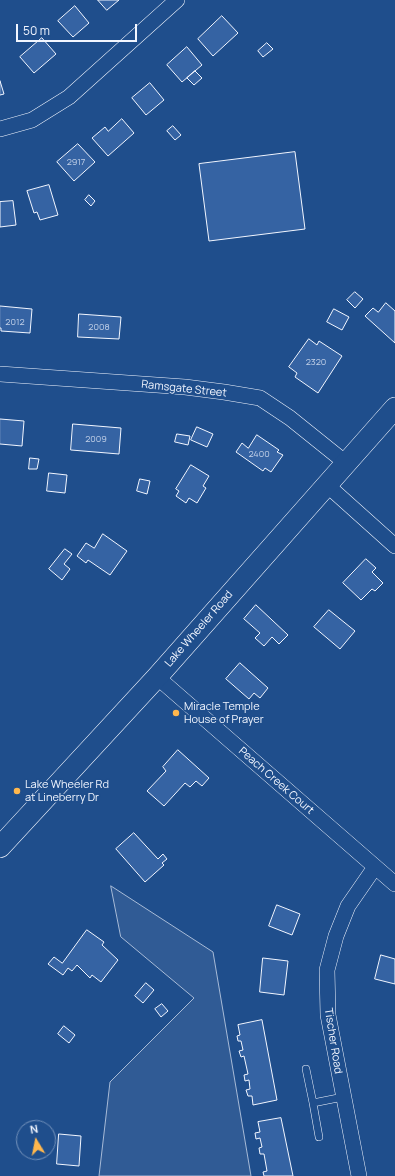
<!DOCTYPE html>
<html>
<head>
<meta charset="utf-8">
<style>
	body { margin:0 }
	#map { position:relative; width:395px; height:1176px; overflow:hidden; background:#1f4e8c; font-family:Manrope,sans-serif }
	canvas { display:block }
	.north { position:absolute; left:16px; top:1120px; width:40px; height:40px; box-sizing:border-box; background:#1f4e8c; border:1px solid #7391ba; border-radius:50%; rotate:350deg; font-size:11px; font-weight:700; line-height:16px; text-align:center; color:#f2f6ff }
	.north::after { content:''; display:block; margin:auto; width:14px; height:18px; background:#ffb74d; clip-path:polygon(50% 0,100% 100%,50% 72%,0 100%) }
	.scale { position:absolute; left:16px; top:24px; width:121px; height:18px; box-sizing:border-box; border:2px solid #f2f6ff; border-top:0; padding-left:5px; font-size:12px; line-height:14px; white-space:nowrap; color:#f2f6ff; -webkit-text-stroke:3px #1f4e8c; paint-order:stroke }
</style>
</head>
<body>
<div id="map">
<canvas width="395" height="1176"></canvas>
<div class="north">N</div>
<div class="scale">50 m</div>
</div>
<script>
const g = document.querySelector('canvas').getContext('2d');
g.lineJoin = 'round';
function fillPath(path, color) {
  g.fillStyle = color;
  g.fill(path, 'evenodd');
}
function trace(path, color, width, dash) {
  g.strokeStyle = color;
  g.lineWidth = width;
  g.lineCap = dash ? 'butt' : 'round';
  g.setLineDash(dash || []);
  g.stroke(path);
}
function write(font, color, halo, rows, align = 'center') {
  g.font = font + ' Manrope,sans-serif';
  g.lineWidth = 3;
  g.setLineDash([]);
  g.textBaseline = 'middle';
  g.strokeStyle = halo;
  g.fillStyle = color;
  for (const [text, x, y, turn = 0] of rows) {
    g.save();
    g.translate(x, y);
    g.rotate((+turn || 0) * Math.PI / 180);
    g.textAlign = isNaN(turn) ? turn : align;
    if (halo) g.strokeText(text, 0, 0);
    g.fillText(text, 0, 0);
    g.restore();
  }
}
const built = new Path2D(`
	M111 886 213 952 251 1176H99L110 1082 194 998 121 937Z`);
fillPath(built, '#305b95');
trace(built, '#a8bbd7', 1);
const building = new Path2D(`
	M98 0H119L107 10Z
	M75 6 89 23 73 37 58 21Z
	M222 16 238 33 213 56 198 39Z
	M42 38 56 54 34 73 20 57Z
	M267 43 273 49 263 57 258 51Z
	M187 47 202 65 182 82 167 65Z
	M195 71 202 78 194 85 187 78Z
	M0 81 4 94 0 95Z
	M150 83 164 100 146 115 132 98Z
	M122 119 134 133 108 156 92 138 105 127 108 131Z
	M173 126 181 135 175 140 167 131Z
	M78 144 95 162 74 181 57 162Z
	M295 152 305 229 209 241 199 164Z
	M49 185 58 215 40 220 37 212 34 213 27 191Z
	M89 195 95 201 91 206 85 200Z
	M13 201 16 225 0 227V202Z
	M355 292 363 299 355 308 347 300Z
	M386 303 395 311V343L365 316 373 308 378 312Z
	M0 306 32 309 30 333 1 331V328H0Z
	M334 309 349 317 342 330 327 322Z
	M79 314 121 317 119 339 78 337Z
	M309 339 317 345 319 341 342 356 318 393 295 377 297 373 289 367Z
	M0 419 24 421 22 446 0 444Z
	M73 424 121 428 119 454 71 450Z
	M197 427 213 434 207 447 191 440Z
	M177 434 190 436 188 445 175 442Z
	M257 435 279 450 277 452 283 455 271 472 265 468 263 471 236 452 242 443 248 448Z
	M30 458 39 459 37 469H29Z
	M191 465 209 476 203 486 206 488 197 503 189 498 186 503 176 496 179 491 176 489Z
	M49 473 67 475 65 493 47 491Z
	M140 479 150 481 147 494 137 491Z
	M103 534 127 551 110 575 88 560 86 563 77 556 86 543 94 548Z
	M65 549 72 554 64 564 70 569 62 580 49 569Z
	M366 559 376 568 372 572 383 583 375 591 372 589 361 600 343 583Z
	M256 605 288 635 279 644 272 637 264 646 255 638 260 633 244 619Z
	M329 610 355 631 340 649 314 627Z
	M240 663 268 688 260 698 254 693 249 699 226 679Z
	M178 750 209 778 202 786 196 781 190 787 185 783 164 806 147 791 166 771 163 767Z
	M134 833 158 859 163 854 167 859 162 863 164 865 145 882 116 849Z
	M277 905 300 914 292 935 269 926Z
	M87 930 104 942 102 945 118 960 101 982 92 975 90 978 77 965 72 971 68 968 63 975 48 964 54 957 62 963Z
	M381 955 395 959V984L375 979Z
	M263 958 288 961 284 995 260 992Z
	M146 983 154 990 143 1003 135 996Z
	M162 1004 168 1011 161 1017 155 1009Z
	M262 1020 277 1100 253 1105 252 1096H248L246 1090 250 1089 249 1080 245 1081 244 1075 248 1074 244 1056 241 1057 239 1051 243 1050 241 1041H238L237 1036 240 1035 238 1025Z
	M64 1026 75 1035 69 1043 58 1034Z
	M281 1118 293 1176H264L263 1172 267 1171 264 1154H260L259 1148 262 1147 260 1138 256 1139 255 1133 260 1132 258 1122Z
	M59 1134 81 1136 79 1166 57 1164Z`);
fillPath(building, '#3563a3');
trace(building, '#f2f6ff', 1);
const service = new Path2D(`
	M306 1069 313 1103 343 1097
	M313 1103 319 1137`);
const minor = new Path2D(`
	M0 129 32 120 69 97 177 0
	M0 374 185 387 224 392 260 398 290 418 346 463
	M327 485 395 546
	M157 677 395 884
	M359 1176 328 1015 327 970 336 936 348 906 375 867`);
const secondary = new Path2D(`
	M0 847 157 677 395 408`);
trace(service, '#f2f6ff', 8);
trace(minor, '#f2f6ff', 16);
trace(secondary, '#f2f6ff', 22);
trace(service, '#1f4e8c', 7);
trace(minor, '#1f4e8c', 15);
trace(secondary, '#1f4e8c', 21);
for (const [x, y, r, color] of [
	[176,713,4,"#ffb74d"],
	[17,791,4,"#ffb74d"]
]) {
  const dot = new Path2D();
  dot.arc(x, y, r, 0, 2 * Math.PI);
  g.fillStyle = color;
  g.fill(dot);
  trace(dot, '#1f4e8c', 1.5);
}
write('9px', '#c3d1e8', null, [
	["2917",76,162],
	["2012",15,322],
	["2008",99,327],
	["2320",316,362],
	["2009",96,439],
	["2400",259,454]
]);
write('11px', '#f2f6ff', '#1f4e8c', [
	["Ramsgate Street",184,389,6],
	["Lake Wheeler Road",199,629,-49],
	["Peach Creek Court",276,781,41],
	["Tischer Road",333,1041,81]
]);
write('11px', '#f2f6ff', '#1f4e8c', [
	["Miracle Temple",184,707],
	["House of Prayer",184,720],
	["Lake Wheeler Rd",25,785],
	["at Lineberry Dr",25,798]
], 'left');
</script>
</body>
</html>
